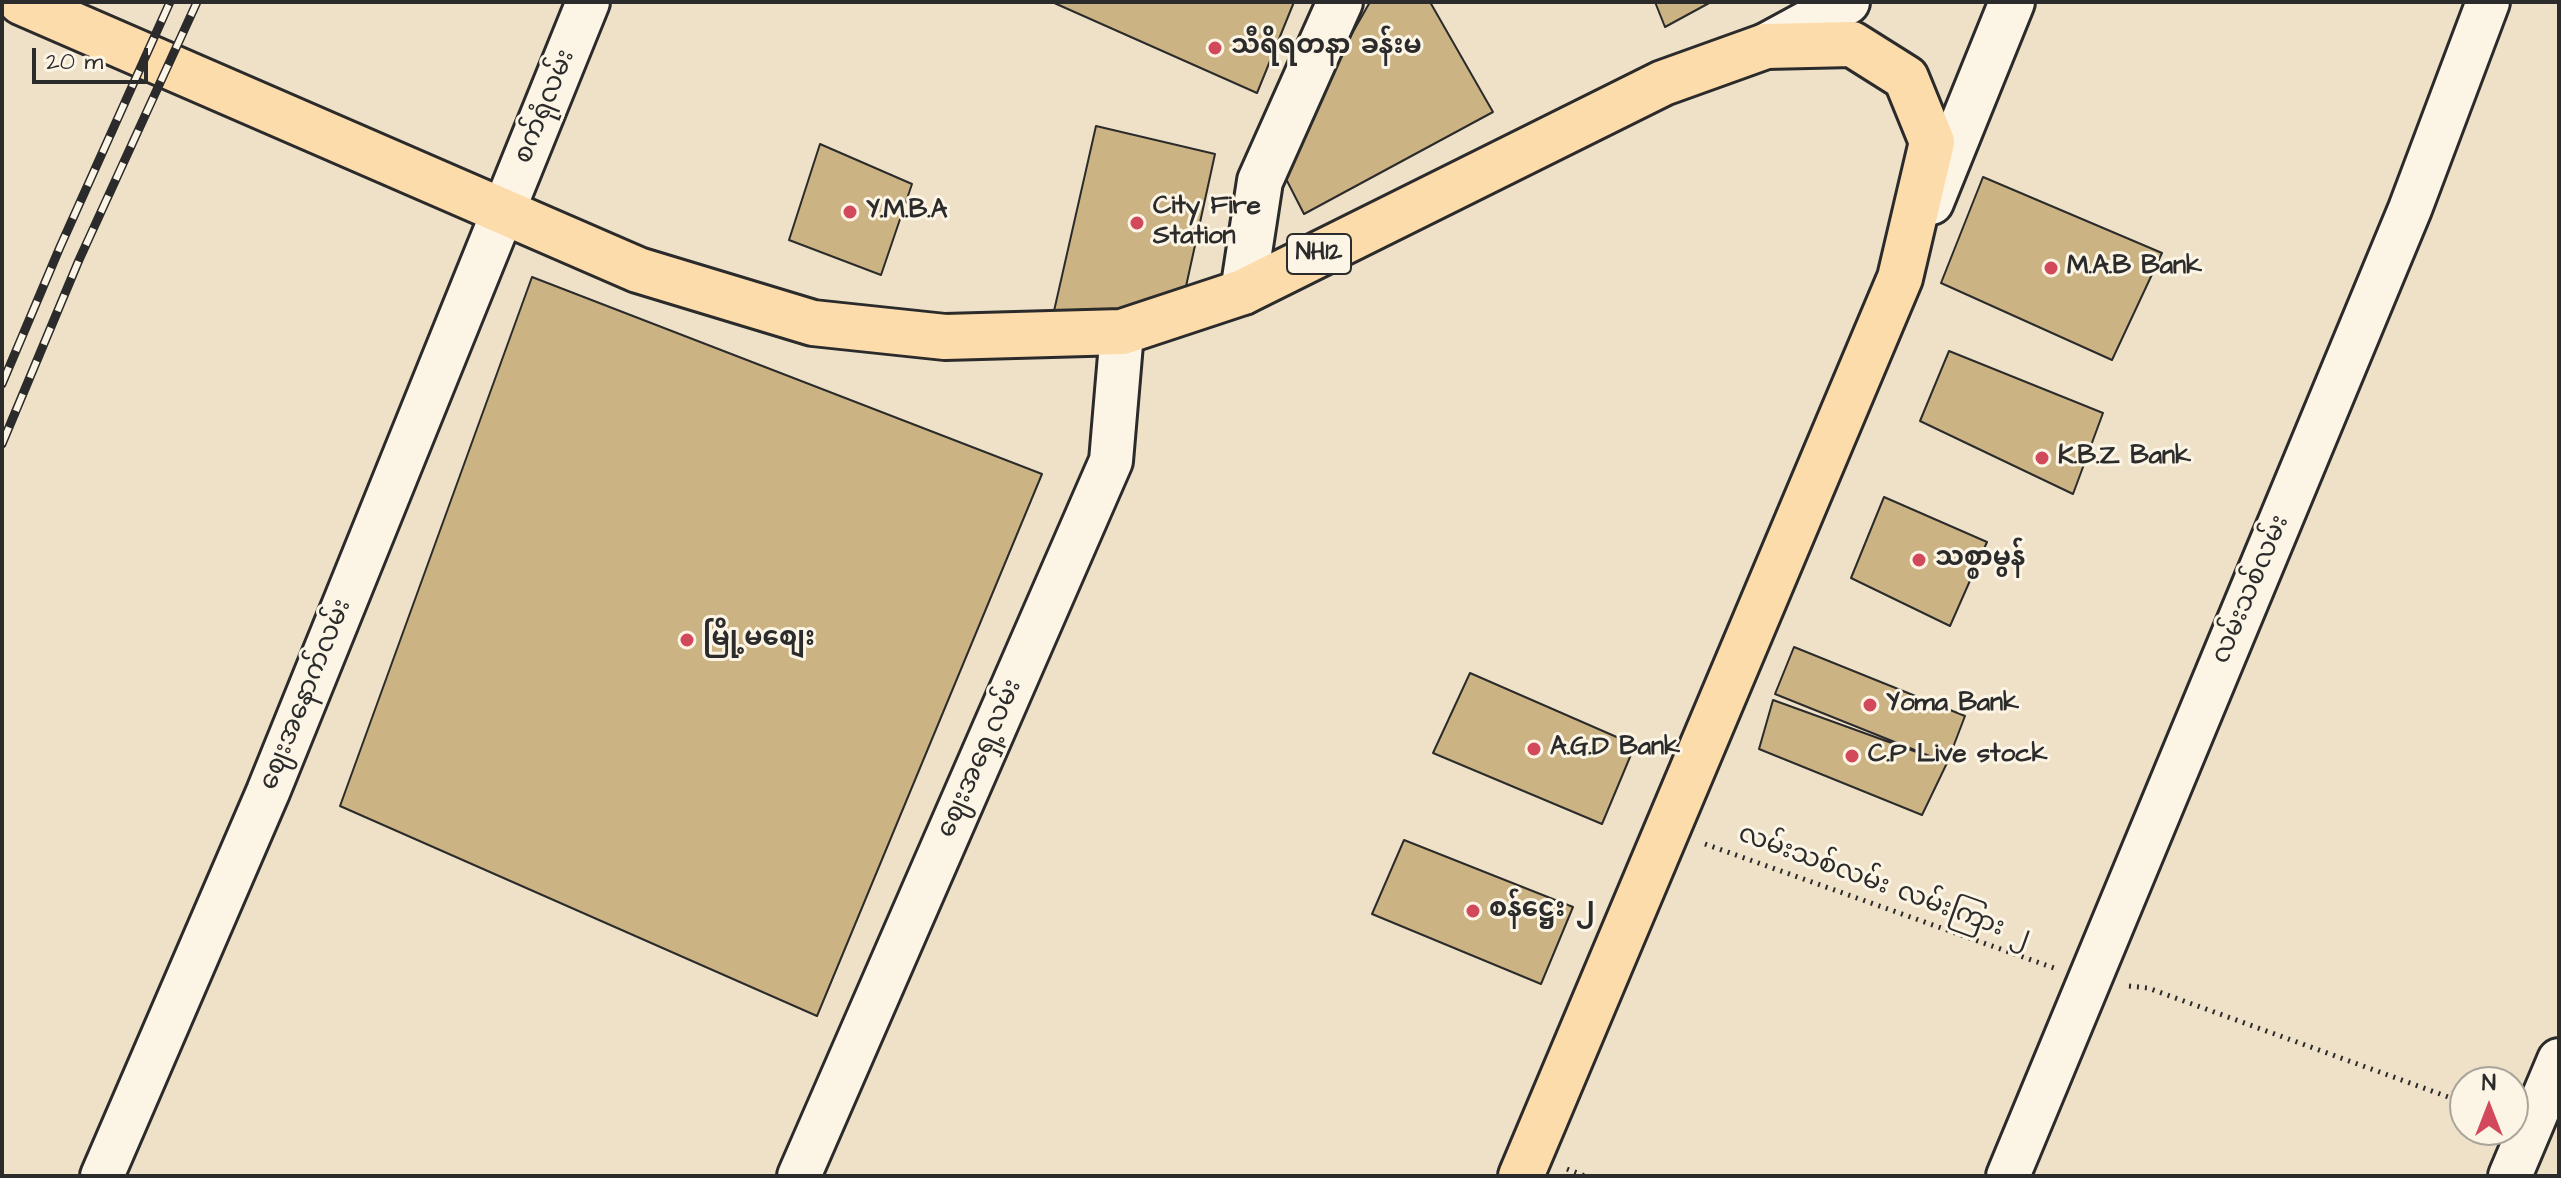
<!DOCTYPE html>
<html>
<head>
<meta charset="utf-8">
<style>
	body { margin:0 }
	#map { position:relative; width:2561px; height:1178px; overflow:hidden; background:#eee1c8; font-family:"Architects Daughter",sans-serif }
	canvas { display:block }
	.frame { position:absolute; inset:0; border:4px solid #2b2b2b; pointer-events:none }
	.north { position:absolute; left:2449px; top:1066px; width:80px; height:80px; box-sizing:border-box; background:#fcf5e5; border:2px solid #a8a49b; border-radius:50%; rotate:0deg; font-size:22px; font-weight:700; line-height:32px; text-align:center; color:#2b2b2b }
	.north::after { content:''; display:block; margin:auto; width:28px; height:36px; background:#d1495b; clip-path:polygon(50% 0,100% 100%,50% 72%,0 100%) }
	.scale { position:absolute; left:32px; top:48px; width:116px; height:36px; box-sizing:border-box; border:4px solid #2b2b2b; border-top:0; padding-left:10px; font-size:24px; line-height:28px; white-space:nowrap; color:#2b2b2b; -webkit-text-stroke:6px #fcf5e5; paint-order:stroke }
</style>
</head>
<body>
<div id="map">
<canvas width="2561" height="1178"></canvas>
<div class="frame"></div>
<div class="north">N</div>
<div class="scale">20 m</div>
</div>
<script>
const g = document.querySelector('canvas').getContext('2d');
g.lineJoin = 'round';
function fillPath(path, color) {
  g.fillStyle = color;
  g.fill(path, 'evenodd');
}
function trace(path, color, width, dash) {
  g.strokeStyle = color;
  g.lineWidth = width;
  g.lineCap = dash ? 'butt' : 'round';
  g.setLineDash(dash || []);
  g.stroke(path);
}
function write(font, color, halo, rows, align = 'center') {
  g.font = font + ' "Architects Daughter","Noto Sans Myanmar",sans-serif';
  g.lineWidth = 6;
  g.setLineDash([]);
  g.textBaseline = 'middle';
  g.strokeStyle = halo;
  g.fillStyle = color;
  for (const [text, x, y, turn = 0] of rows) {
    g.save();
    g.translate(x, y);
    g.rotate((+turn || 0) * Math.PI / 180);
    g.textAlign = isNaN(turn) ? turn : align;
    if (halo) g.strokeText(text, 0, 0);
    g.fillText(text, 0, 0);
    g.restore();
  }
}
const building = new Path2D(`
	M1052 2H1294L1257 93Z
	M1370 2H1430L1493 112 1304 214 1284 175 1334 65Z
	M1655 2H1711L1665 27Z
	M1096 126 1215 154 1185 291 1121 313 1054 311Z
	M820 144 912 184 881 275 789 240Z
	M1983 177 2162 253 2112 360 1941 283Z
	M532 277 1042 474 817 1016 340 806Z
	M1949 351 2103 413 2073 494 1920 421Z
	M1884 497 1987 542 1950 626 1851 578Z
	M1794 647 1965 716 1947 763 1775 694Z
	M1470 673 1635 745 1602 824 1433 753Z
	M1773 700 1947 763 1922 815 1759 749Z
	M1404 840 1573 907 1541 984 1372 914Z`);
fillPath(building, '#ccb383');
trace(building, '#2b2b2b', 2);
const street = new Path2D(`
	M102 1176 268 792 588 2
	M799 1176 1111 461 1122 332
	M2008 1176 2410 209 2488 2
	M2510 1176 2559 1060`);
const secondary = new Path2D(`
	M1766 46 1847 2
	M1931 202 2012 2
	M1243 292 1260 181 1340 2`);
const highway = new Path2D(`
	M21 2 638 270 813 323 945 337 1122 332 1243 292 1663 83 1766 46 1852 44 1906 78 1932 142 1900 278 1521 1176`);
trace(street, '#2b2b2b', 48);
trace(secondary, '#2b2b2b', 50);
trace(highway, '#2b2b2b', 50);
trace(new Path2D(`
	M1705 844 2054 968
	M2129 986 2148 988 2465 1103
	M1567 1169 1585 1176`), '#2b2b2b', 5, [2, 6]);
trace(street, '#fcf5e5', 42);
trace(secondary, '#fcf5e5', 44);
trace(highway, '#fddcac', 44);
const rail = new Path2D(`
	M2 384 60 247 170 2
	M2 444 79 260 197 2`);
trace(rail, '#2b2b2b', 9);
trace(rail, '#fcf5e5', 6, [18]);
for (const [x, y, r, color] of [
	[1215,48,8,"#d1495b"],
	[850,212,8,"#d1495b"],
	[1137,223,8,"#d1495b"],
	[2051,268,8,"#d1495b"],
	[2042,458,8,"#d1495b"],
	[1919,560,8,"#d1495b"],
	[687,640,8,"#d1495b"],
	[1870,705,8,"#d1495b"],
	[1534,749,8,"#d1495b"],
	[1852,756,8,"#d1495b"],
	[1473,911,8,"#d1495b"]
]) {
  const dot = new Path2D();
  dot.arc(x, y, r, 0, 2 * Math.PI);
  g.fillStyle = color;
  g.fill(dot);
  trace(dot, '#fcf5e5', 3);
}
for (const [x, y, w] of [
	[1319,254,64]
]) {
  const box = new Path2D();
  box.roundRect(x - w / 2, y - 20, w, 40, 6);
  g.fillStyle = '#fcf5e5';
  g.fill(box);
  trace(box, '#2b2b2b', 2);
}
write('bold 24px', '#2b2b2b', null, [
	["NH12",1319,254]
]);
write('bold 26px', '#2b2b2b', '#fcf5e5', [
	["သီရိရတနာ ခန်းမ",1231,48],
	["City Fire",1153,208],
	["Station",1153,238],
	["Y.M.B.A",866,212],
	["M.A.B Bank",2067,268],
	["K.B.Z Bank",2058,458],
	["သစ္စာမွန်",1935,560],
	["မြို့မစျေး",703,640],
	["Yoma Bank",1886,705],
	["A.G.D Bank",1550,749],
	["C.P Live stock",1868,756],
	["စန်ဋ္ဌေး ၂",1489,911]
], 'left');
write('26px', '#2b2b2b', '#fcf5e5', [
	["စက်ရုံလမ်း",546,107,-68],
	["လမ်းသစ်လမ်း",2252,590,-67],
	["ဈေးအနောက်လမ်း",307,695,-68],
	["ဈေးအရှေ့လမ်း",981,759,-66],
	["လမ်းသစ်လမ်း လမ်းကြား ၂",1884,887,20]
]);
</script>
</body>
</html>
